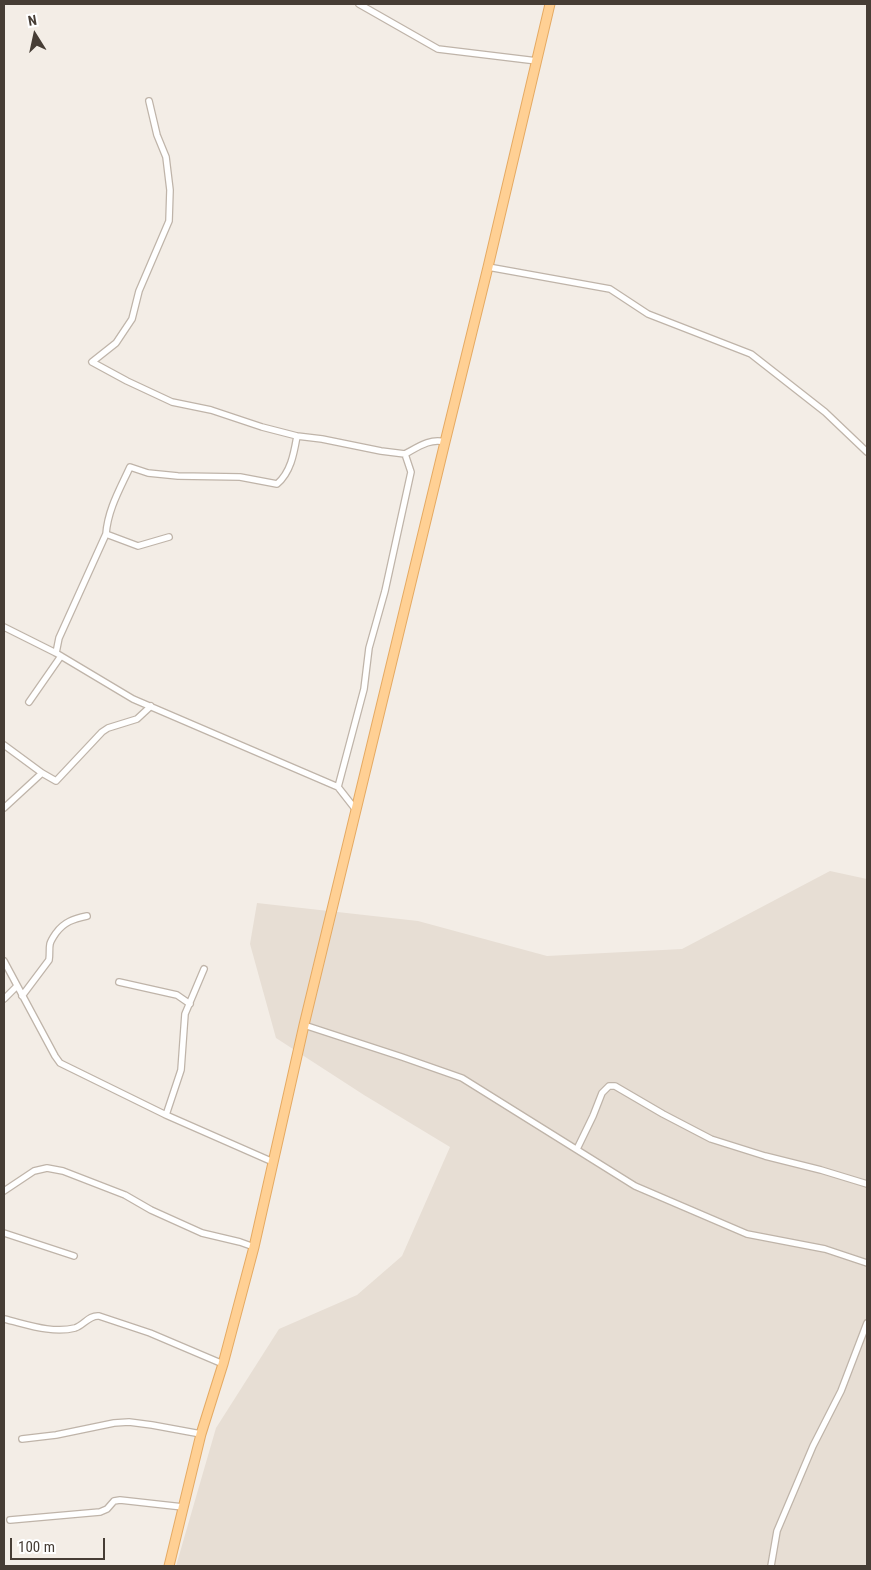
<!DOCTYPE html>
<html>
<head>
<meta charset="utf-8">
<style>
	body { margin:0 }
	#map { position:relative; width:871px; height:1570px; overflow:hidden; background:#f3ede6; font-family:"Roboto Condensed",sans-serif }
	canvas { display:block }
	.frame { position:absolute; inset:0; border:5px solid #463d35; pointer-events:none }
	.north { position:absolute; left:10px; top:10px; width:50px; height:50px; -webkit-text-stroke:4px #fff; paint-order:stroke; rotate:350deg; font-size:14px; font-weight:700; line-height:20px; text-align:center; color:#463d35 }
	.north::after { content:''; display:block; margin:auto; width:18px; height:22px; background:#463d35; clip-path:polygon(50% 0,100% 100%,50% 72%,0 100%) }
	.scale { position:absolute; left:10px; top:1538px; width:95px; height:22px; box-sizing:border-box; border:2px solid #463d35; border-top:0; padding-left:6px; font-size:15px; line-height:18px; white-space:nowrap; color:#463d35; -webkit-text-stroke:4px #fff; paint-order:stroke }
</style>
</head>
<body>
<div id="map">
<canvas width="871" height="1570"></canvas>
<div class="frame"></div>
<div class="north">N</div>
<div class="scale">100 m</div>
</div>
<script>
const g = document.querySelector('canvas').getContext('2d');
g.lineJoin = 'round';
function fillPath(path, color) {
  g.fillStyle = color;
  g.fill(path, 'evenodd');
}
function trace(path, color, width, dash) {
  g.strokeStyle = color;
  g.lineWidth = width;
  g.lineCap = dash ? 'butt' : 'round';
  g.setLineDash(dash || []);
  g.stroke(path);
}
fillPath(new Path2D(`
	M830 871 867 879V1566H176L216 1428 279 1329 357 1295 402 1256 450 1147 364 1095 276 1038 250 944 257 903 418 921 547 956 682 949Z`), '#e7ded4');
const minor = new Path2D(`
	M359 4 438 49 537 61
	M149 101 157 135 166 157 170 190 169 221 139 291 132 319 116 343 92 362 127 381 172 402 211 410 262 427 297 436 322 439 381 451 405 454 411 472 385 591 369 648 364 689 338 787
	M488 267 610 289 648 314 751 354 825 412 867 452
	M405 454C418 447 430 438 445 442
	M106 534 138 546 169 537
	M4 627 56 653 133 699 338 787 356 810
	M56 653 59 638 106 534C108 509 120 489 130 467L148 473 178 476 240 477 277 484C291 472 294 453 297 436
	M29 702 61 656
	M4 745 42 773 56 781 102 732 108 728 137 719 151 706
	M4 808 42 773
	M4 961 55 1056 60 1063 166 1115 273 1162
	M119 982 177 995 190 1004
	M22 996 49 960C50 954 49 949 50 944 51 940 54 936 56 933 64 922 73 919 87 916
	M4 999 17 986
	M304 1025 402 1057 462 1078 635 1186 747 1234 825 1249 867 1263
	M166 1115 181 1070 185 1014 204 969
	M577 1149 593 1116 602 1093 609 1086H615L663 1114 711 1139 765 1156 821 1170 867 1184
	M4 1191 34 1171 47 1168 63 1171 125 1195 151 1210 202 1233 240 1242 254 1247
	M4 1233 74 1256
	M4 1319C26 1324 52 1334 75 1328 84 1325 89 1315 99 1316L150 1333 223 1364
	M22 1439 56 1435 114 1423 129 1422 152 1425 201 1434
	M10 1520 100 1512 107 1509 114 1501 120 1500 183 1507
	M771 1566 777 1531 813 1446 841 1391 867 1323`);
const primary = new Path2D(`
	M169 1566 201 1434 223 1364 254 1247 304 1025 445 442 488 267 550 4`);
trace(minor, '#bfb4a9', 8);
trace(primary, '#e5aa63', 11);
trace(minor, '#fff', 5.5);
trace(primary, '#ffd094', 9);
</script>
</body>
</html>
